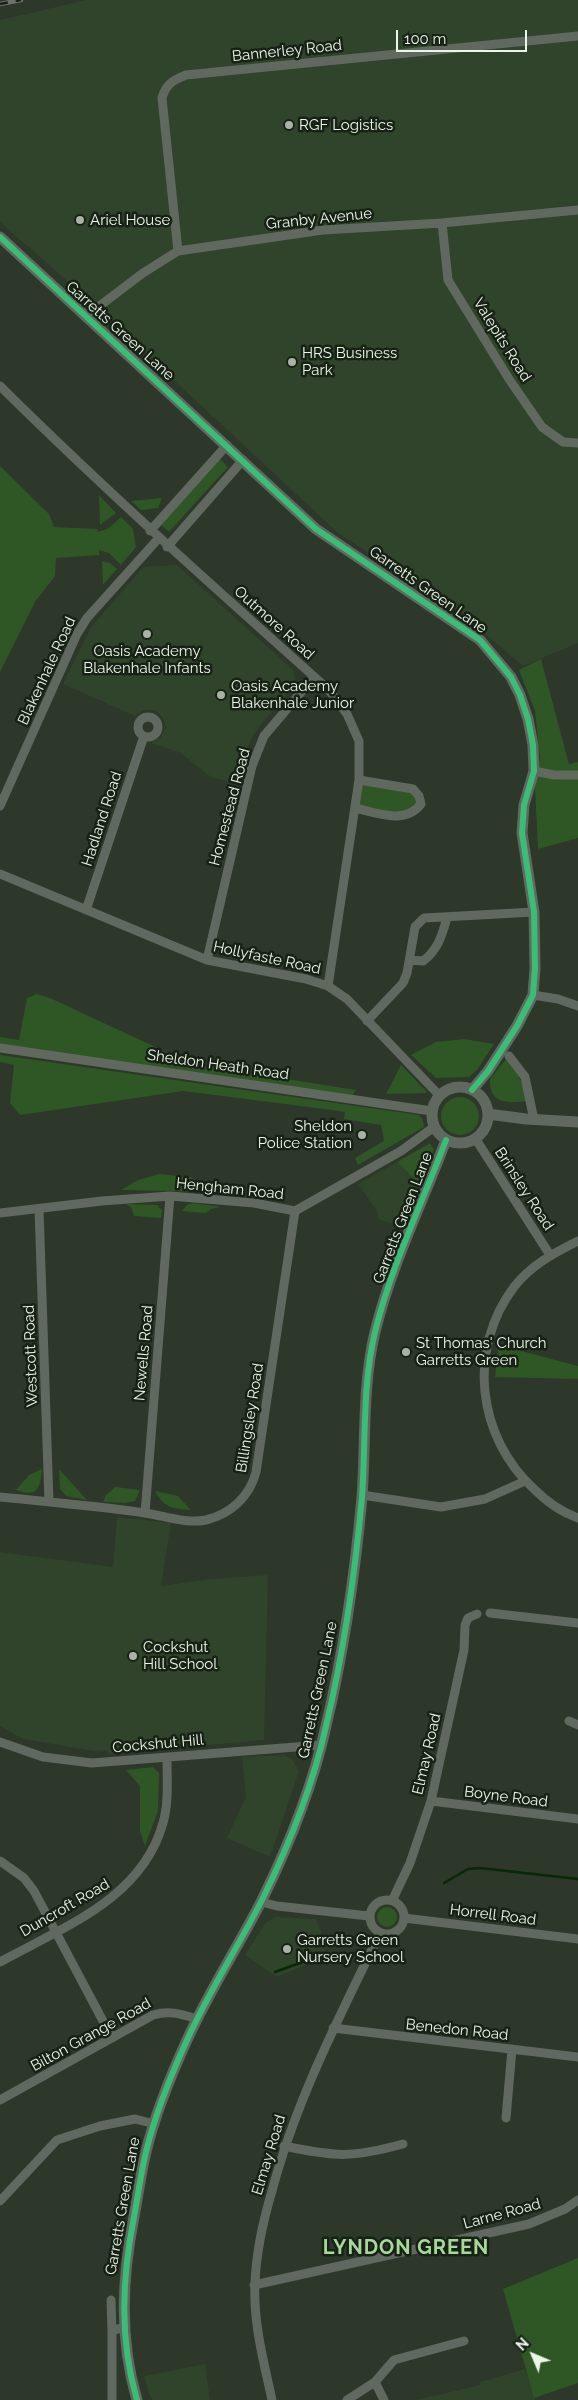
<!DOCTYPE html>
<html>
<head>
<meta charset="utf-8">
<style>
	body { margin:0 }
	#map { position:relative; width:578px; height:2400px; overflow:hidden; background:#2d372a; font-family:Raleway,sans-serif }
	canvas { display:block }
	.north { position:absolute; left:508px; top:2330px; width:50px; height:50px; -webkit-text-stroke:4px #182116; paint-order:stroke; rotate:315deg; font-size:14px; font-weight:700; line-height:20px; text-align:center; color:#ebf6e8 }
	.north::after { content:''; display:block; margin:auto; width:18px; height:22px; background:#ebf6e8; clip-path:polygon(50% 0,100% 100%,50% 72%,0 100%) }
	.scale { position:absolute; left:396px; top:30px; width:131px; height:22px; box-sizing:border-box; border:2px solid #ebf6e8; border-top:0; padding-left:6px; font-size:15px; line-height:18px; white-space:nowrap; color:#ebf6e8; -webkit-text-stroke:4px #182116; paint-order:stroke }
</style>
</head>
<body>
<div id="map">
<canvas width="578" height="2400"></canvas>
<div class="north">N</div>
<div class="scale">100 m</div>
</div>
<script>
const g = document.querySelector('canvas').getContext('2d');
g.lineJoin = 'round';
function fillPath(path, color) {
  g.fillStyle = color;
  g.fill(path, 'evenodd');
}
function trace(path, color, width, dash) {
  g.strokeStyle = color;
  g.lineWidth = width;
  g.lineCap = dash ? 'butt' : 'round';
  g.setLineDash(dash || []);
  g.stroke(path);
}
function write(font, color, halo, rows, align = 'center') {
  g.font = font + ' Raleway,sans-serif';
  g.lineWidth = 5;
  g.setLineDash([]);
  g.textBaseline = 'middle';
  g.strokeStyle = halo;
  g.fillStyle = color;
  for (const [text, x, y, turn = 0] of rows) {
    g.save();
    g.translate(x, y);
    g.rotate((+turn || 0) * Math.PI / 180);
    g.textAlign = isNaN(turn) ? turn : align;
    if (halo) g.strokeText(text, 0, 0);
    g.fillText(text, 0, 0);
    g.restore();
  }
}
fillPath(new Path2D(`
	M86 0H578V643L523 666 461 613 338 533 65 279 0 222V20Z
	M177 565 293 670 296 684 262 723 252 737 245 754 238 784 211 777 179 752 151 743 161 737 166 727 163 718 155 710H144L135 716 63 684 92 626 143 567Z
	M397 1162 419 1183 401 1227 378 1219 377 1211 358 1184Z
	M117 1517 171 1523 161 1586 211 1579 268 1575 264 1740 109 1754 107 1750 94 1751 23 1739 0 1726V1552L113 1567Z
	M284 1755 292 1759 299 1771 270 1857 227 1838 246 1797 242 1757Z
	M275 1917 316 1919 325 1943 324 1957 277 1977 245 1955 266 1922Z
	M205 2364 210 2400H153L149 2394 144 2376Z
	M525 2369 535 2400H416L481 2385 480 2382Z`), '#2f442a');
fillPath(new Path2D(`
	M220 459 228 467 169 532 161 525Z
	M0 466 49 514 54 527 97 529 98 532 109 528 121 517 133 529 136 547 121 565 109 553 99 550V555L56 558 55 576 35 602 0 672Z
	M99 495 116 513 100 525Z
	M162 498 158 508 141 510 131 501Z
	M102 561 110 563 117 569 103 585Z
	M541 659 569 764 578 762V838L538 849 535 788 540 757 535 711 519 670Z
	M359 780 413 789 421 804 402 817 355 808Z
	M37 994 50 998 192 1064 356 1090 353 1095 0 1045V1037L19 1040 27 998Z
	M464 1039 494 1044 477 1070 469 1077 436 1078 411 1055 436 1042Z
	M0 1055 419 1115 423 1120 424 1127 358 1165 355 1158 384 1141 381 1125 344 1119 345 1112 332 1110 183 1091 20 1115 10 1103 14 1065 0 1062Z
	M507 1058C517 1072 524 1084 527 1101 508 1103 489 1105 490 1079Z
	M401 1065 426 1091V1093L386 1094Z
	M441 1116a19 19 0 1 1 38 0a19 19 0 1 1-38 0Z
	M430 1143 434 1150 419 1183 397 1162Z
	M159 1174 190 1177 222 1192 121 1190 138 1180Z
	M194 1203 221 1207 211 1209 206 1213 182 1211 188 1204Z
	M126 1204 157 1205 162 1210 161 1218 134 1216 131 1207Z
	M499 1345 578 1366V1379L495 1377Z
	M42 1469C40 1489 38 1498 16 1490L29 1475Z
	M59 1469 87 1500 66 1496 60 1489Z
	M115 1487H116L140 1490 135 1501 125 1503 103 1502 106 1495Z
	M155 1491 178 1496 191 1510C173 1509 164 1508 155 1491Z
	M153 1767 159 1773 158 1811 145 1846 140 1831V1786L126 1770Z
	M377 1917a10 10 0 1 1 20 0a10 10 0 1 1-20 0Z
	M578 2258V2383L534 2398 503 2289Z`), '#2f5625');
trace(new Path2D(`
	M444 1883 468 1869 480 1868 578 1879
	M275 1972 322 1955`), '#072904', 2.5);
trace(new Path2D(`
	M442 223 448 280 509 379 542 427 563 442 578 443
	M178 251 162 98C166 84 173 80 186 75L578 36
	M85 317 143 273 178 251 323 230 442 223 578 210
	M0 386C106 491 217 590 328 689L347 714 359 741V780L328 986
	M150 531 227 445
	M167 547 243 460
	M138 727a10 10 0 1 1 20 0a10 10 0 1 1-20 0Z
	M534 771 554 775H578
	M0 806 77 634 87 618 158 539
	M355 808C377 813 405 825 421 804L419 796 413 789 359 780
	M0 874 207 960 306 979 328 986 347 999 439 1095
	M86 910 144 736
	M207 960 252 766 264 736 314 677
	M410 960 423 961C438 950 442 935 447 918
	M533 995 558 999 578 1006
	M367 1021 403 983 407 973 415 927 424 918 534 912
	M0 1048 432 1111
	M509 1056 525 1077 534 1120
	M475 1138 550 1255
	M39 1209 49 1502
	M0 1213 102 1201 170 1196 254 1203 295 1211 401 1151 434 1127
	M578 1241C554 1253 531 1265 514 1287 467 1349 477 1437 534 1489 547 1502 561 1512 578 1518
	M362 1495 441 1507 485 1499 525 1481
	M0 1497C48 1502 97 1506 145 1513 165 1516 186 1524 206 1520 231 1514 250 1496 256 1472L295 1211
	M145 1513 170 1196
	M490 1613 578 1623
	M569 1721 578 1725
	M0 1742 43 1757 92 1763 321 1745
	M431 1801 578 1819
	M0 1861 24 1878 34 1891 112 2038
	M370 1917a17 17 0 1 1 34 0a17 17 0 1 1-34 0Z
	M392 1901 410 1863 431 1801 464 1650 465 1625 468 1618 477 1614
	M261 1902 277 1906 369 1916
	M404 1918 578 1939
	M0 1962C63 1927 142 1899 163 1823 169 1802 167 1779 167 1758
	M333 2028 578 2057
	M0 2100 153 2015C170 2010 181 2014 197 2019
	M506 2118 512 2049
	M284 2146C336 2157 352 2158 403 2144
	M0 2201 57 2140 100 2126 135 2119 155 2124
	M254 2285 529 2224 565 2209 578 2200
	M111 2300 112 2331
	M375 2382 384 2400
	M112 2400V2331L124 2327
	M272 2400C264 2363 253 2322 255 2284 256 2253 263 2221 272 2191 296 2100 339 2018 380 1933
	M347 2400 375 2382 394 2360 464 2341`), '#61685f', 9);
trace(new Path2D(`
	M0 237 316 529 480 640 511 677 520 695 528 719 533 745 534 771 524 805 522 833 534 912 535 968 533 995 517 1026 488 1071 472 1090
	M432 1115a28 28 0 1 1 56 0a28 28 0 1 1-56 0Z
	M488 1114 526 1119 578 1122
	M137 2400C119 2339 122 2278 134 2217 138 2195 141 2173 146 2152 155 2114 171 2075 187 2040 209 1991 238 1947 262 1900 289 1845 313 1786 326 1726 344 1651 355 1574 362 1497 366 1443 362 1386 375 1332 391 1266 422 1204 446 1140`), '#61685f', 11);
const rail = new Path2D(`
	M0 4 21 0`);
trace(rail, '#6d736b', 4.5);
trace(rail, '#182116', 2.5, [8]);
trace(new Path2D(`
	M0 237 316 529 480 640 511 677 520 695 528 719 533 745 534 771 524 805 522 833 534 912 535 968 533 995 517 1026 488 1071 472 1090
	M137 2400C119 2339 122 2278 134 2217 138 2195 141 2173 146 2152 155 2114 171 2075 187 2040 209 1991 238 1947 262 1900 289 1845 313 1786 326 1726 344 1651 355 1574 362 1497 366 1443 362 1386 375 1332 391 1266 422 1204 446 1140`), '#3abd76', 6);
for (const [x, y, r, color] of [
	[289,125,5,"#a8b3a6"],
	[80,220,5,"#a8b3a6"],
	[292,362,5,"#a8b3a6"],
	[147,634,5,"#a8b3a6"],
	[221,695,5,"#a8b3a6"],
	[362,1135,5,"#a8b3a6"],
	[406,1352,5,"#a8b3a6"],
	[133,1656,5,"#a8b3a6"],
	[287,1949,5,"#a8b3a6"]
]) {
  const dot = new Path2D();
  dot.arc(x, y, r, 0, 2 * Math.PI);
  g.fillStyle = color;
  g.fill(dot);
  trace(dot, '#182116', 2);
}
write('15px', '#ebf6e8', '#182116', [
	["Bannerley Road",287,51,-6],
	["Granby Avenue",319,219,-6],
	["Garretts Green Lane",120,331,42],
	["Valepits Road",502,340,58],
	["Garretts Green Lane",428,590,35],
	["Outmore Road",274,623,42],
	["Blakenhale Road",47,671,-65],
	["Homestead Road",230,807,-75],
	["Hadland Road",102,819,-72],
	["Hollyfaste Road",267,958,12],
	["Sheldon Heath Road",218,1065,8],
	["Hengham Road",230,1189,6],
	["Brinsley Road",524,1189,57],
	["Garretts Green Lane",403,1218,-69],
	["Newells Road",144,1353,-85],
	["Westcott Road",31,1356,-92],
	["Billingsley Road",250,1418,-81],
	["Garretts Green Lane",318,1690,-78],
	["Cockshut Hill",158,1744,-5],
	["Elmay Road",427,1754,-77],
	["Boyne Road",506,1797,7],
	["Duncroft Road",65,1908,-30],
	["Horrell Road",493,1915,7],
	["Benedon Road",457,2030,6],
	["Bilton Grange Road",91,2035,-29],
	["Elmay Road",269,2155,-73],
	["Garretts Green Lane",123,2206,-80],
	["Larne Road",502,2214,-15]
]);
write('15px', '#ebf6e8', '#182116', [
	["RGF Logistics",299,125],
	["Ariel House",90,220],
	["HRS Business",302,353],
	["Park",302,370],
	["Oasis Academy",147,651,"center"],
	["Blakenhale Infants",147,668,"center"],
	["Oasis Academy",231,686],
	["Blakenhale Junior",231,703],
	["Sheldon",352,1126,"right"],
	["Police Station",352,1143,"right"],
	["St Thomas' Church",416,1343],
	["Garretts Green",416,1360],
	["Cockshut",143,1647],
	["Hill School",143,1664],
	["Garretts Green",297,1940],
	["Nursery School",297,1957]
], 'left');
g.letterSpacing = '1px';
write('bold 20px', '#a6d89a', '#182116', [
	["LYNDON GREEN",406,2248]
]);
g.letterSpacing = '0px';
</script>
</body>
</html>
